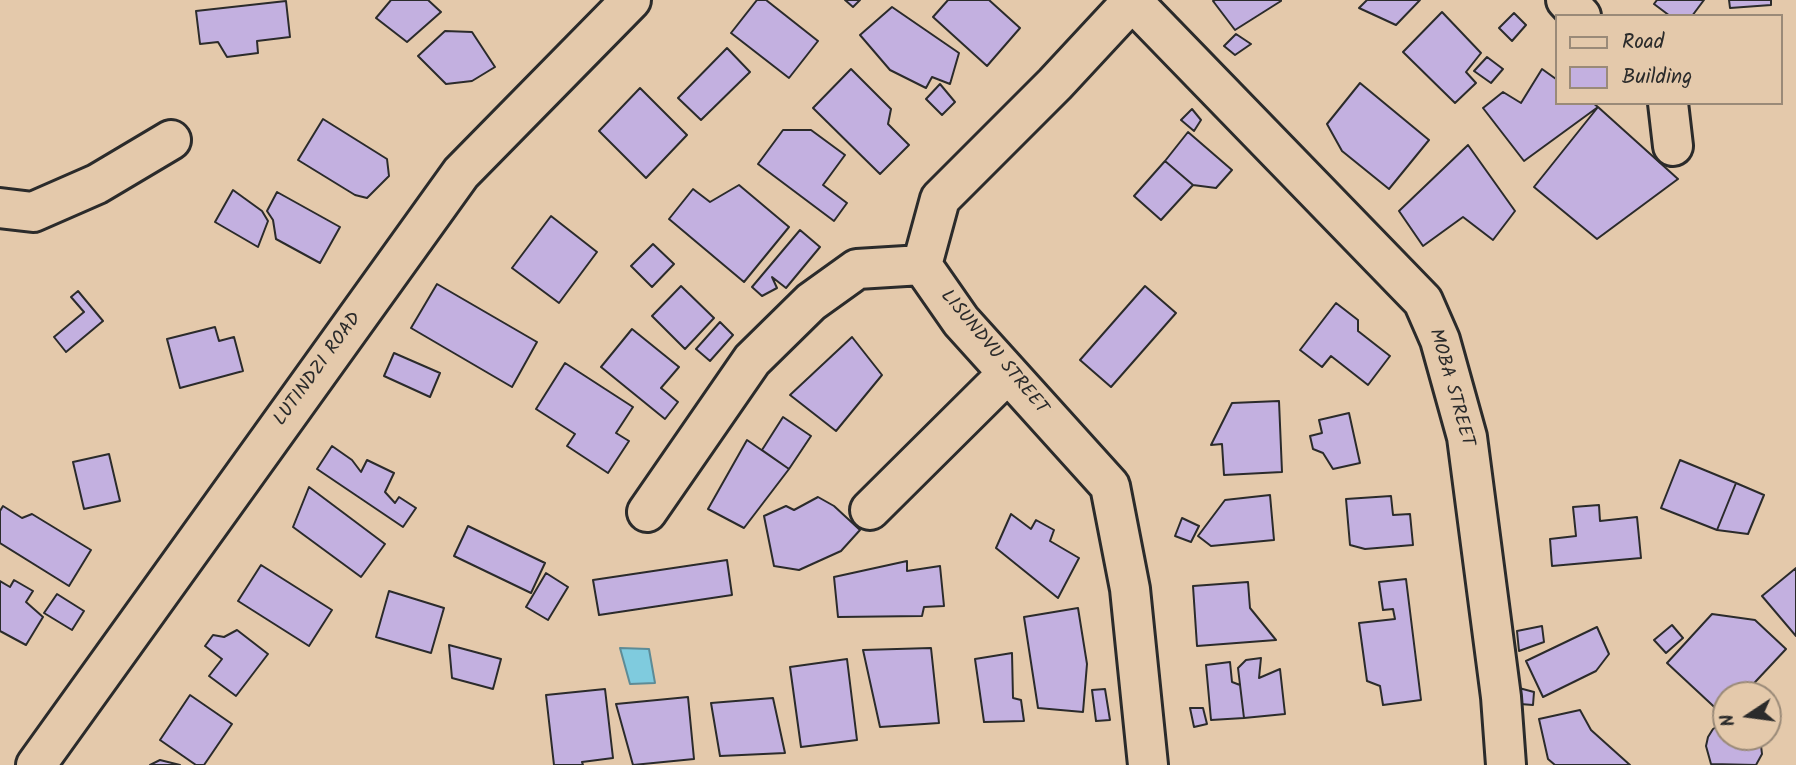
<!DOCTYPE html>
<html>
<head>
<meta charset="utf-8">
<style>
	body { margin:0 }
	#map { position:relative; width:1796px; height:765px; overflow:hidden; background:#e4c9ab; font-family:Kalam,sans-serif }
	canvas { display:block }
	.legend { position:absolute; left:1555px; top:14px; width:228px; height:91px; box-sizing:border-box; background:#e4c9ab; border:2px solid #9a8a78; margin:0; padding:9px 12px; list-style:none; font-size:21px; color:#2b2b2b }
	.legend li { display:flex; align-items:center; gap:14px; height:35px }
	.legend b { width:35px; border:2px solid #9a8a78 }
	.north { position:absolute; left:1712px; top:681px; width:70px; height:70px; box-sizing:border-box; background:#e4c9ab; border:2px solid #9a8a78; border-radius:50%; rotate:257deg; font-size:19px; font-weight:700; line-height:28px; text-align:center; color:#2b2b2b }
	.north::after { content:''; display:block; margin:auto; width:24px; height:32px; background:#2b2b2b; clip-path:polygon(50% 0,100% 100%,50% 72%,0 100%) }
</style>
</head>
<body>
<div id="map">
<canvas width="1796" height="765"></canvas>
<ul class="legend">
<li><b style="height:9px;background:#e4c9ab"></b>Road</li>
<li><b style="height:19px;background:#c3b0e0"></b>Building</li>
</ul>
<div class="north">N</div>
</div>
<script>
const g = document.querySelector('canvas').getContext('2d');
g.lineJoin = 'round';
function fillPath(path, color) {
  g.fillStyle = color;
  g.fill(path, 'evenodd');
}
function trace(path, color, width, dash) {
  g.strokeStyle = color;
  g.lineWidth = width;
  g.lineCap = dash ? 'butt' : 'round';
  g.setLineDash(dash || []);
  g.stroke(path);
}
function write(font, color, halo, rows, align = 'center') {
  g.font = font + ' Kalam,sans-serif';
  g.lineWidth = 6;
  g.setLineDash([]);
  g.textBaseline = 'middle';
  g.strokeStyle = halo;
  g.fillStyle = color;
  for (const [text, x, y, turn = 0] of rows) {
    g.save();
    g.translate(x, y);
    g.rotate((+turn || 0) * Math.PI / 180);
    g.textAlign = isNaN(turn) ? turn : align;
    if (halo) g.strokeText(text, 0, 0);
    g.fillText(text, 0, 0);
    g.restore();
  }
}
const water = new Path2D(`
	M620 648 649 649 655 683 630 684Z`);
fillPath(water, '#7fcbde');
trace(water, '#5d8b96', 2);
const building = new Path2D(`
	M391 0H428L441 12 407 42 376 18Z
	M757 0H766L818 41 789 78 731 33Z
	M845 0H860L853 7Z
	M948 0H989L1020 28 987 66 933 17Z
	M1215 0H1281V1L1235 30 1213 1Z
	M1367 0H1420L1396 25 1359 8Z
	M1657 0H1704L1692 16H1670L1654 4Z
	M1729 0H1771V5L1730 8Z
	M286 1 290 37 257 41 258 53 227 57 218 42 200 44 196 11Z
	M892 7 959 53 950 84 932 77 926 88 890 70 860 35Z
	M1442 12 1481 53 1466 72 1476 83 1455 103 1403 52Z
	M1514 13 1526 25 1512 41 1499 28Z
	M445 31 472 32 495 67 472 81 446 84 418 56Z
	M1236 34 1251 44 1235 55 1224 46Z
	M727 48 750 72 701 120 678 98Z
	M1487 57 1503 69 1491 83 1474 71Z
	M851 69 891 109 888 124 909 145 880 174 813 108Z
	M1542 69 1556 79V103H1593L1598 107 1524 161 1483 108 1503 92 1521 103Z
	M1360 83 1429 140 1389 189 1342 151 1327 124Z
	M940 84 955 102 942 115 926 99Z
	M640 88 687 135 646 178 599 131Z
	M1598 107 1678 179 1597 239 1534 187Z
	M1192 109 1201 120 1194 131 1181 120Z
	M323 119 387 159 389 176 367 198 355 195 298 160Z
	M783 130H811L845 155 823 185 847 203 834 221 758 164Z
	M1188 132 1232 170 1216 188 1193 185 1165 161Z
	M1468 145 1515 211 1493 240 1463 217 1423 246 1399 211Z
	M1165 161 1193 185 1161 220 1134 196Z
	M739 185 789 227 744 282 669 219 693 189 710 202Z
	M233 190 262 211 268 221 258 247 215 222Z
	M277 192 340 227 320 263 276 239 273 220 267 211Z
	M551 216 597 252 559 303 512 268Z
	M800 230 820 247 786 288 772 277 777 288 762 296 752 287Z
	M653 244 674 264 652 287 631 266Z
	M437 284 537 342 512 387 411 328Z
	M681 286 714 318 685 349 652 316Z
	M1145 286 1176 313 1111 387 1080 360Z
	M78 291 103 321 66 352 54 337 84 312 71 297Z
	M1336 303 1358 320V331L1390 356 1368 385 1331 356 1322 367 1300 350Z
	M720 322 733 335 710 361 696 349Z
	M215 327 219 341 234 337 243 371 180 388 167 339Z
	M632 329 679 367 661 388 678 402 665 419 601 367Z
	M852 337 882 375 836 431 790 395Z
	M394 353 440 373 430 397 384 376Z
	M565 363 633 407 616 433 629 441 608 473 567 446 575 434 536 409Z
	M1279 401 1282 472 1224 475 1222 444 1211 445 1232 403Z
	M1349 413 1360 463 1333 469 1323 453 1313 449 1310 436 1322 433 1319 420Z
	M783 417 811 436 789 469 762 450Z
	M747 440 789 469 744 528 708 509Z
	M332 446 352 460 361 472 367 460 394 473 385 492 395 503 399 497 416 508 403 527 317 469Z
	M109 454 120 501 84 509 73 462Z
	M1680 460 1736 483 1717 530 1661 508Z
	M1736 483 1764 495 1748 534 1717 530Z
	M309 487 385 544 361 577 293 527Z
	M1270 495 1274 540 1211 546 1198 536 1225 500Z
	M1391 496 1393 515 1410 514 1413 545 1365 549 1350 545 1346 499Z
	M818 497 834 506 860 530 841 551 799 570 774 566 764 516 786 506 794 510Z
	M1599 505 1600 521 1637 517 1641 558 1552 566 1550 539 1576 536 1573 507Z
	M3 506 22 518 32 514 91 550 69 586 0 543V511Z
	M1011 514 1031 529 1036 520 1054 530 1050 541 1079 558 1058 598 996 548Z
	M1182 518 1199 526 1191 542 1175 536Z
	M468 526 545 563 531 593 454 556Z
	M727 560 732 595 599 615 593 580Z
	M907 561V571L940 566 944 606 924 607 922 616 838 617 834 577Z
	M261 565 332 610 309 646 238 601Z
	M1796 568V636L1762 596Z
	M546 573 568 587 548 620 526 607Z
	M1406 579 1421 700 1383 705 1380 686 1367 681 1359 623 1395 619 1393 609 1383 610 1379 582Z
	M14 580 33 591 26 602 43 617 26 645 0 631V581L10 587Z
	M1248 582 1250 608 1276 640 1197 646 1193 586Z
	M389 591 444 608 431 653 376 637Z
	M57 594 84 611 72 630 44 613Z
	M1078 608 1087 664 1083 712 1038 708 1024 617Z
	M1712 614 1755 620 1786 649 1743 695H1726V714L1724 716 1667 663Z
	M1672 625 1683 638 1666 653 1654 640Z
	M1542 626 1544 642 1519 651 1517 631Z
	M1597 627 1609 654 1596 671 1543 697 1526 661Z
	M237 630 268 654 236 696 209 676 222 659 205 646 213 635 224 637Z
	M449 645 501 659 493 689 452 678Z
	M931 648 939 723 880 727 863 650Z
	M1012 653 1013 698 1021 700 1024 721 984 722 975 659Z
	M1261 658 1259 678 1280 669 1285 714 1244 718 1238 668 1246 660Z
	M847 659 857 740 801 747 790 667Z
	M1230 662 1232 682 1240 685 1244 718 1211 720 1206 665Z
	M1519 688 1534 692 1533 705 1520 704Z
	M605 689 613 758 582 762 583 765H554L546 695Z
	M1105 689 1110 720 1096 721 1092 690Z
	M190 695 232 724 204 765H196L160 740Z
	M688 697 694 759 633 765 616 704Z
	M773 698 785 753 720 756 711 703Z
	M1190 708H1203L1207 724 1194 727Z
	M1580 710 1591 730 1630 765H1555L1548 759 1539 719Z
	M1726 721V737H1760L1762 754 1756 765 1711 764 1706 746 1708 737 1713 729Z
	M160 760 180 765H150Z`);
fillPath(building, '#c3b0e0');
trace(building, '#2b2b2b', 2);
const minor = new Path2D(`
	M1133 0 1055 84 940 199 922 265 961 321 1110 486 1130 589 1148 765
	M1566 0 1581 16
	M1132 1 1423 301 1440 340 1467 437 1501 697 1506 765
	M1668 103 1673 146
	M0 208 33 212 97 184 171 140
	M870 510 1008 373
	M647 512 752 360 811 302 857 269 922 265
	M36 765 461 173 631 0`);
trace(minor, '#2b2b2b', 44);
trace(minor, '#e4c9ab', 38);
write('19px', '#2b2b2b', '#e4c9ab', [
	["LISUNDVU STREET",993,353,50],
	["LUTINDZI ROAD",319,370,-54],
	["MOBA STREET",1450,388,74]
]);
</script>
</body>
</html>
